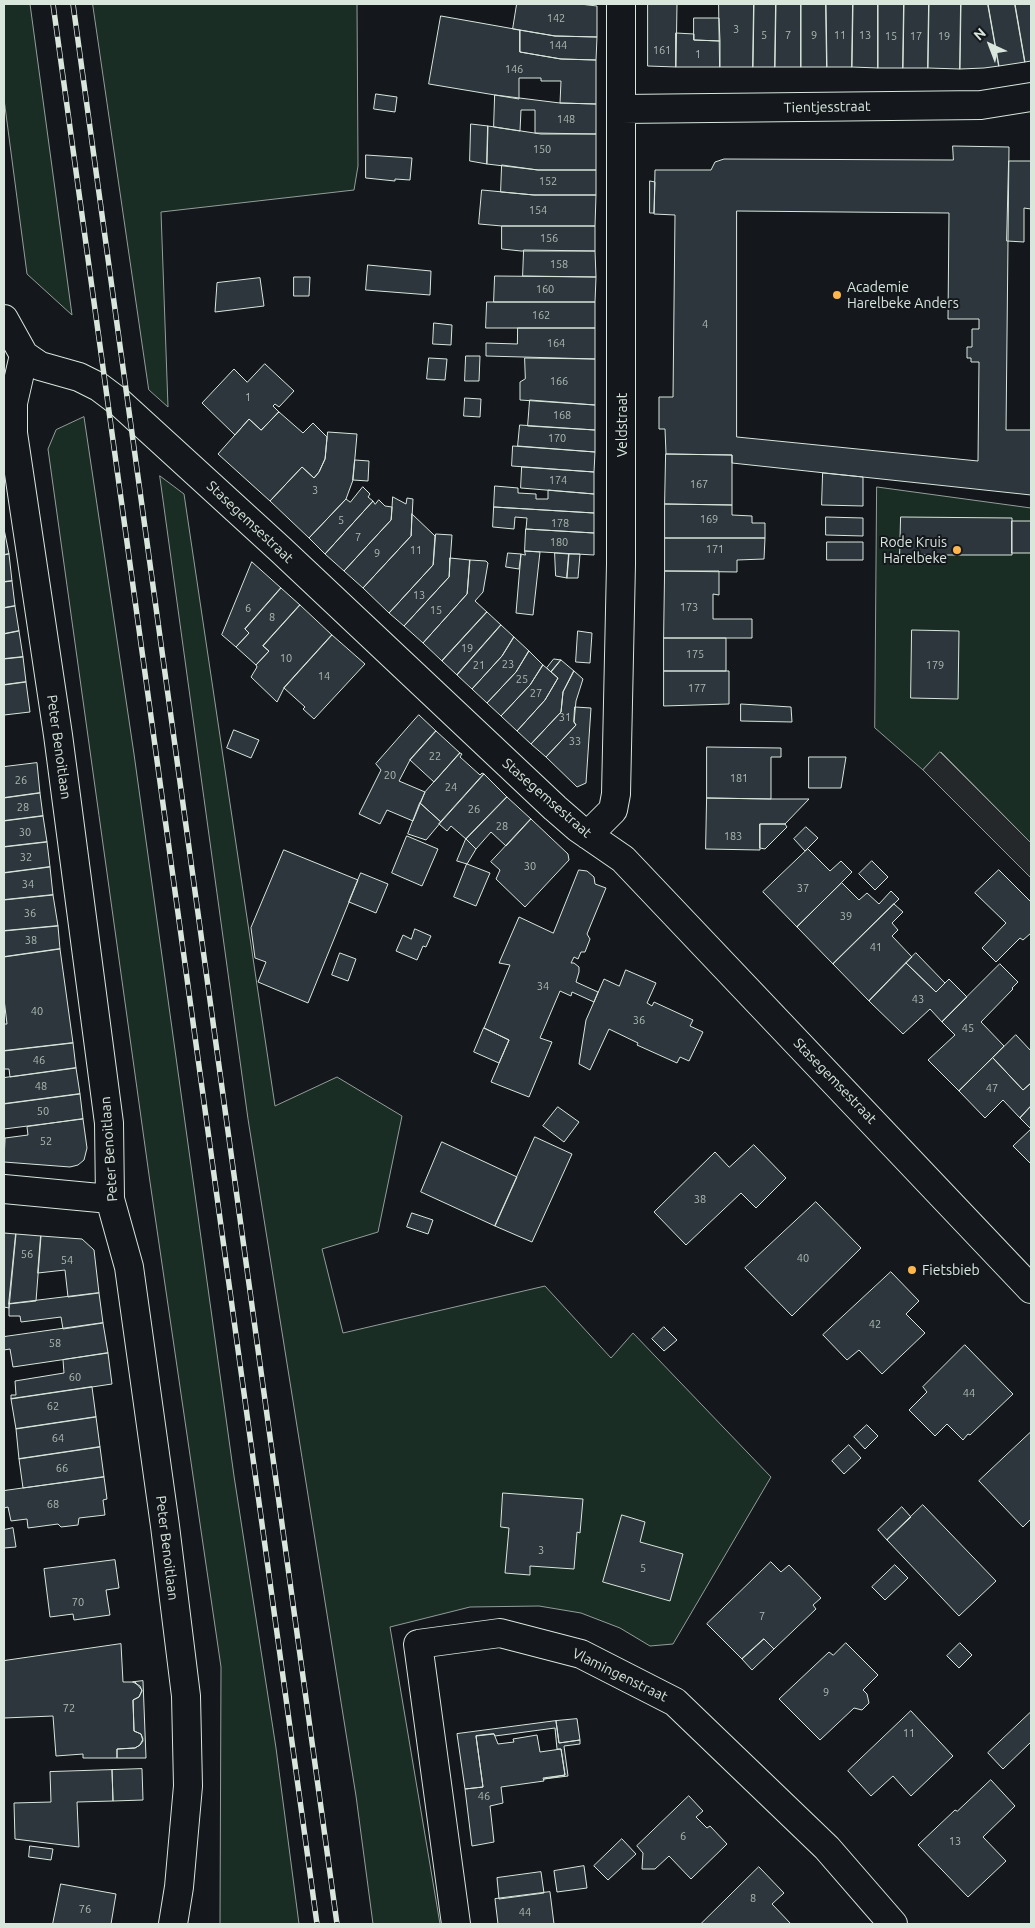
<!DOCTYPE html>
<html>
<head>
<meta charset="utf-8">
<style>
	body { margin:0 }
	#map { position:relative; width:1035px; height:1928px; overflow:hidden; background:#14181c; font-family:Ubuntu,sans-serif }
	canvas { display:block }
	.frame { position:absolute; inset:0; border:5px solid #d8e6dc; pointer-events:none }
	.north { position:absolute; left:965px; top:20px; width:50px; height:50px; -webkit-text-stroke:4px #14181c; paint-order:stroke; rotate:317deg; font-size:14px; font-weight:700; line-height:20px; text-align:center; color:#d8e6dc }
	.north::after { content:''; display:block; margin:auto; width:18px; height:22px; background:#d8e6dc; clip-path:polygon(50% 0,100% 100%,50% 72%,0 100%) }
</style>
</head>
<body>
<div id="map">
<canvas width="1035" height="1928"></canvas>
<div class="frame"></div>
<div class="north">N</div>
</div>
<script>
const g = document.querySelector('canvas').getContext('2d');
g.lineJoin = 'round';
function fillPath(path, color) {
  g.fillStyle = color;
  g.fill(path, 'evenodd');
}
function trace(path, color, width, dash) {
  g.strokeStyle = color;
  g.lineWidth = width;
  g.lineCap = dash ? 'butt' : 'round';
  g.setLineDash(dash || []);
  g.stroke(path);
}
function write(font, color, halo, rows, align = 'center') {
  g.font = font + ' Ubuntu,sans-serif';
  g.lineWidth = 4;
  g.setLineDash([]);
  g.textBaseline = 'middle';
  g.strokeStyle = halo;
  g.fillStyle = color;
  for (const [text, x, y, turn = 0] of rows) {
    g.save();
    g.translate(x, y);
    g.rotate((+turn || 0) * Math.PI / 180);
    g.textAlign = isNaN(turn) ? turn : align;
    if (halo) g.strokeText(text, 0, 0);
    g.fillText(text, 0, 0);
    g.restore();
  }
}
const green = new Path2D(`
	M4 4H30L72 315 27 274 4 99Z
	M93 4H357L358 166 354 190 161 212 168 407 149 390Z
	M84 417 134 754 234 1476 276 1748 299 1924H220L221 1667 150 1182 48 449 56 430Z
	M160 476 184 494 275 1106 337 1077 402 1116 378 1232 322 1249 343 1333 545 1286 611 1358 633 1333 771 1477 673 1644 650 1646 620 1628 581 1613 539 1606 470 1607 390 1627 440 1924H373L356 1796 248 1119Z
	M877 487 1031 508V843L941 752 923 770 875 728Z`);
fillPath(green, '#1a2d24');
trace(green, '#939e99', 1);
const parking = new Path2D(`
	M940 752 1031 843V878L923 770Z`);
fillPath(parking, '#24282b');
trace(parking, '#939e99', 1);
const building = new Path2D(`
	M517 4H580L597 6V37L555 36 513 29Z
	M648 4H677L676 67 648 66Z
	M719 4H754L753 67H720Z
	M754 4H776L775 67H753Z
	M776 4H801V67H775Z
	M801 4H826L827 67H801Z
	M826 4H853L852 67H827Z
	M853 4H878V68L852 67Z
	M878 4H904L903 68H878Z
	M904 4H929L928 68H903Z
	M929 4H961L960 69 928 68Z
	M961 4H988L999 66 984 68 960 69Z
	M988 4H1015L1025 62 999 66Z
	M1015 4H1031V61L1025 62Z
	M441 16 520 30V52L561 59 596 60V104L560 103 561 81H541V78H519V99L429 84Z
	M694 18H719L720 41 694 40Z
	M520 30 555 36 597 37 596 60 561 59 520 52Z
	M676 33 694 34V40L720 41V67H676Z
	M376 94 397 97 395 112 374 109Z
	M495 95 560 103 596 104V134L535 133V110H521L520 131 494 127Z
	M471 124 488 126 487 164 470 161Z
	M488 126 541 134H596V170H538L487 164Z
	M953 146 1009 147 1006 430H1031V495L732 463V455L666 454 665 429H659V397H673L675 215 654 214 655 170H711L715 162 724 159 953 160ZM737 211 949 213 948 319H979V329H972V347H967V358H971V362H979L978 461 737 437Z
	M366 155 412 158 410 180 395 179V181L366 178Z
	M1009 161H1031V209L1024 208V242L1007 241Z
	M502 165 538 170H596V195H534L501 192Z
	M650 181 655 182 654 213H650Z
	M482 190 534 195H596L595 226H502L479 224Z
	M502 226H595V251H521L502 249Z
	M524 250 595 251 596 277 523 276Z
	M368 265 431 271 430 295 366 290Z
	M495 276 596 277 595 302H494Z
	M294 277H310L309 296H294Z
	M260 278 264 306 215 312 217 283Z
	M487 302H595V328H486Z
	M434 323 452 325 451 345 433 344Z
	M518 328H595V359L486 356V343L517 344Z
	M466 356H480L479 381H465Z
	M429 358 447 359 445 380 427 379Z
	M525 358 595 359V405L520 400V382L525 379Z
	M265 364 294 391 279 407 275 404 273 406 279 412 261 430 249 419 235 435 202 403 234 369 247 382Z
	M465 398 481 399 480 417 464 416Z
	M530 400 595 405V430L528 426Z
	M279 412 303 433 313 423 327 437 325 459 319 472 314 478 302 467 270 501 218 454 249 419 261 430Z
	M520 425 595 430V452L518 446Z
	M328 432 357 434 353 480 346 499 309 538 270 501 302 467 314 478 319 472 325 459Z
	M513 446 595 452 594 472 512 466Z
	M666 454 732 455V505L665 504Z
	M355 460 369 461 368 481 353 480Z
	M522 467 594 472V494L521 488Z
	M823 473 863 477V506L822 505Z
	M495 486 518 488V493L536 494V499H548V490L594 494V513L494 507Z
	M363 487 370 494 368 497 373 501 325 554 309 538 346 499 350 502Z
	M393 497 406 504 407 498 413 499 411 536 363 588 344 571 391 520Z
	M379 500 385 506 392 507 391 520 344 571 325 554 373 501 375 504Z
	M665 504 732 505V515L752 516V523H765V538H665Z
	M494 507 594 513V533L526 529 527 518 515 517 514 529 493 527Z
	M412 514 435 536 433 565 389 613 363 588 411 536Z
	M826 517 863 518V536L826 535Z
	M901 517 1012 518V555H900Z
	M1012 521H1031V553H1012Z
	M4 529 9 554 4 555Z
	M526 529 594 533V555L525 551Z
	M436 534 452 535 449 577 404 626 389 613 433 565Z
	M665 538H765L764 559 737 560V572L665 571Z
	M827 542H863V560H827Z
	M525 551 540 552 533 615 516 613 521 554 525 555Z
	M508 553 521 554 519 569 506 567Z
	M555 553 569 554 567 578 556 576Z
	M9 554 12 581 4 582V555Z
	M569 554H580L578 578H567Z
	M450 558 470 560 467 594 423 643 404 626 449 577Z
	M470 560 486 561 488 563 483 592 475 601 487 612 442 661 423 643 467 594Z
	M252 562 281 588 245 629 249 633 236 647 222 635Z
	M665 571H719V595L713 594V619H752V638H664Z
	M12 581 15 606 4 608V582Z
	M281 588 300 605 263 646 269 651 256 665 236 647 249 633 245 629Z
	M300 605 332 635 284 688 277 702 251 677 257 667 256 665 269 651 263 646Z
	M15 606 19 631 4 634V608Z
	M487 612 501 625 457 675 442 661Z
	M501 625 514 637 502 656 472 689 457 675Z
	M912 630 959 631 958 699 911 698Z
	M19 631 23 657 4 659V634Z
	M578 631 592 633 590 663 576 662Z
	M332 635 365 664 314 719 303 709 305 707 284 688Z
	M514 637 529 651 516 672 487 703 472 689 502 656Z
	M664 638H726V671H664Z
	M529 651 543 665 530 685 501 716 487 703 516 672Z
	M23 657 26 682 4 685V659Z
	M554 659 561 660 551 672 547 668Z
	M561 660 574 671 563 692 561 712 531 744 517 731 545 700 558 678 551 672Z
	M543 665 558 678 545 700 517 731 501 716 530 685Z
	M574 671 583 679 576 701 574 722 576 725 546 757 531 744 561 712 563 692Z
	M664 671H729V704L664 706Z
	M26 682 30 712 4 715V685Z
	M741 704 791 707 792 722 741 721Z
	M575 707 591 708 586 783 577 787 546 757 576 725 574 722Z
	M419 715 436 731 410 760 399 781 425 792 413 821 387 810 380 824 359 814 381 770 376 764Z
	M234 730 259 740 251 758 227 748Z
	M436 731 460 753 434 782 410 760Z
	M707 747 781 748V757H771V799L707 798Z
	M460 753 462 754 460 757 480 775 482 773 484 774 441 822 420 803 425 792Z
	M809 757H846L841 788H809Z
	M37 763 40 793 4 798V767Z
	M484 774 507 797 466 839 451 826 447 831 439 824Z
	M40 793 43 816 4 821V798Z
	M507 797 531 819 506 846 491 832 476 849 466 839Z
	M707 798 771 799H809L785 824H760V850L706 849Z
	M420 803 441 822 426 840 408 834Z
	M43 816 47 842 4 847V821Z
	M531 819 568 854 569 860 525 907 496 879 500 870 491 862Z
	M760 824H785L787 827 765 849 760 848Z
	M806 827 818 838 805 851 794 839Z
	M407 836 438 849 422 886 392 873Z
	M466 839 476 849 467 864 457 861Z
	M47 842 50 867 4 873V847Z
	M808 849 830 871 841 861 852 872 797 927 763 892Z
	M284 850 358 880 308 1003 258 982 266 962 255 958 251 928Z
	M872 861 888 877 875 890 859 874Z
	M467 864 490 873 476 906 454 897Z
	M50 867 53 895 4 900V873Z
	M579 870 587 871 594 877 595 884 606 888 587 934 590 939 585 952H581L578 959 574 957 571 963H574L579 967V972L576 982 598 992 594 1002 572 992 571 996 560 991 540 1038 552 1042 529 1097 491 1082 509 1040 484 1028 510 965 499 963 519 917 553 933Z
	M999 870 1031 902V933L1023 940 1020 938 996 962 982 948 1006 923 975 893Z
	M361 873 388 884 376 913 349 902Z
	M842 883 859 900 867 893 879 904 891 891 899 899 833 964 797 927Z
	M53 895 58 926 4 931V900Z
	M894 904 903 912 892 923 898 930 892 936 912 957 869 1001 833 964Z
	M58 926 60 949 4 957V931Z
	M415 929 431 936 426 947 423 946 417 960 396 951 403 935 411 939Z
	M60 949 73 1043 4 1051V1024H7L4 999V957Z
	M340 953 356 959 348 981 332 975Z
	M916 953 945 983 936 992 906 963Z
	M906 963 936 992 949 979 967 997 942 1022 930 1009 903 1034 869 1001Z
	M1000 964 1018 982 1012 988 1013 989 981 1022 1004 1046 959 1091 928 1060 955 1035 942 1022Z
	M626 970 656 983 647 1003 652 1006 654 1002 693 1020 690 1026 703 1032 689 1061 680 1057 677 1063 637 1045 638 1043 609 1029 590 1070 579 1064 586 1020 604 979 619 986Z
	M484 1028 509 1040 499 1063 474 1052Z
	M1016 1035 1031 1051V1083L1023 1090 993 1058Z
	M73 1043 76 1068 10 1077 9 1069H4V1051Z
	M993 1058 1023 1090 1031 1083V1106L1020 1118 1003 1100 985 1118 959 1091Z
	M76 1068 80 1094 4 1104V1078Z
	M80 1094 83 1119 4 1129V1104Z
	M1031 1106V1164L1013 1146 1031 1129 1020 1118Z
	M558 1107 579 1122 564 1142 543 1126Z
	M83 1119 87 1148 84 1160 78 1165 70 1167 4 1162 5 1138 28 1135 27 1127Z
	M535 1137 572 1154 532 1242 495 1226Z
	M442 1142 517 1177 495 1226 421 1192Z
	M754 1145 786 1178 756 1208 741 1193 686 1245 654 1212 715 1152 729 1167Z
	M816 1202 861 1248 792 1316 745 1268Z
	M412 1213 433 1220 428 1234 407 1227Z
	M4 1233 16 1234 9 1308 4 1307Z
	M16 1234 41 1236 36 1301 9 1304Z
	M41 1236 82 1239 94 1250 99 1293 68 1297 65 1270 38 1273Z
	M891 1272 919 1301 906 1314 925 1333 882 1374 859 1350 847 1360 823 1335Z
	M99 1293 103 1323 63 1329 61 1317 21 1322 20 1316H9V1304Z
	M103 1323 108 1353 13 1367 10 1349 4 1350V1337Z
	M664 1327 677 1340 664 1351 652 1339Z
	M965 1345 1013 1394 970 1435 968 1434 963 1440 947 1424 935 1436 909 1410 927 1392 923 1387Z
	M108 1353 112 1384 11 1399V1395H16L15 1381 64 1373 63 1360Z
	M92 1387 96 1417 16 1429 11 1399Z
	M96 1417 100 1447 19 1459 16 1429Z
	M867 1425 878 1436 865 1449 854 1437Z
	M1031 1432V1519L1023 1527 979 1481Z
	M849 1445 861 1458 844 1474 832 1461Z
	M100 1447 104 1477 23 1488 19 1459Z
	M104 1477 107 1499 103 1500 105 1515 79 1518 78 1525 61 1527 58 1524 28 1528 27 1519 11 1521 8 1507 4 1508V1491Z
	M503 1493 583 1499 580 1533 577 1532 574 1569 530 1566V1575L505 1573 509 1528 501 1527Z
	M923 1505 996 1581 959 1616 887 1540Z
	M902 1507 911 1517 887 1540 878 1530Z
	M622 1515 645 1522 640 1542 683 1554 670 1601 603 1582Z
	M13 1528 16 1547 4 1548V1530Z
	M115 1560 119 1588 106 1590 110 1615 74 1620 73 1614 50 1617 44 1569Z
	M771 1562 781 1572 789 1565 821 1598 813 1605 816 1609 774 1649 764 1639 742 1659 707 1624Z
	M895 1565 908 1578 885 1600 872 1587Z
	M764 1639 774 1649 752 1670 742 1659Z
	M846 1643 878 1675 863 1690 867 1694 869 1703 862 1710 854 1708 820 1740 779 1699 829 1652 833 1655Z
	M960 1643 972 1655 959 1668 947 1656Z
	M121 1644 123 1682H135L142 1690 139 1697 133 1700 134 1731 141 1734 143 1739 140 1745 135 1748 117 1749V1758H83V1754L56 1756 53 1716 4 1718V1661Z
	M143 1681 146 1758H117V1749L135 1748 140 1745 143 1741 141 1734 134 1731 133 1700 139 1697 142 1691 140 1686 133 1682Z
	M911 1711 953 1756 911 1796 893 1776 871 1796 848 1771Z
	M1031 1712V1742L1003 1769 988 1753Z
	M577 1719 580 1740 559 1743 556 1721Z
	M556 1721 559 1743 580 1740V1744L564 1746 568 1776 544 1779 565 1775 561 1749H557L555 1728 495 1736 494 1734 476 1736 483 1787 465 1789 457 1734Z
	M494 1734 498 1744 514 1742 513 1739 537 1735 540 1752 561 1749 565 1775 543 1778 544 1781 501 1787 503 1803 490 1806 494 1842 472 1846 465 1789 483 1787 476 1736Z
	M142 1769 143 1800 113 1801 112 1770Z
	M112 1770 113 1801 77 1802 79 1847 15 1839 14 1803 51 1802 50 1772Z
	M991 1780 1015 1806 983 1837 1006 1861 968 1897 918 1845 955 1810 957 1811Z
	M689 1796 703 1811 696 1817 707 1828 710 1826 727 1844 691 1879 669 1856 655 1869H642L643 1853 637 1846Z
	M622 1839 636 1854 608 1880 594 1866Z
	M30 1846 53 1849 51 1860 29 1857Z
	M584 1866 587 1888 557 1892 554 1871Z
	M759 1867 784 1893 772 1904 791 1924H701Z
	M541 1872 544 1893 499 1899 497 1878Z
	M61 1884 116 1894 111 1924H53Z
	M550 1892 554 1924H498L495 1899Z`);
fillPath(building, '#2c363c');
trace(building, '#d8e6dc', 1);
const minor = new Path2D(`
	M622 109 981 105 1031 97
	M4 319 24 355 40 366 79 377 99 387 119 402 281 550 555 808 578 828 623 859 1031 1289
	M24 355 13 403V433L58 735 109 1123 110 1199 129 1267 165 1526 186 1696 188 1786 179 1887 173 1924
	M588 835 613 810 616 794 621 564V4
	M4 1189 110 1199
	M456 1924 418 1644 500 1633 581 1654 675 1702 827 1848 893 1924`);
trace(minor, '#d8e6dc', 30);
trace(minor, '#14181c', 28);
const rail = new Path2D(`
	M53 4 317 1924
	M73 4 337 1924`);
trace(rail, '#d8e6dc', 5.5);
trace(rail, '#14181c', 4, [11]);
for (const [x, y, r, color] of [
	[837,295,5,"#ffb74d"],
	[957,550,5,"#ffb74d"],
	[912,1270,5,"#ffb74d"]
]) {
  const dot = new Path2D();
  dot.arc(x, y, r, 0, 2 * Math.PI);
  g.fillStyle = color;
  g.fill(dot);
  trace(dot, '#14181c', 2);
}
write('11px', '#adbab4', null, [
	["142",556,18],
	["3",736,29],
	["5",764,35],
	["7",788,35],
	["9",814,35],
	["11",840,35],
	["13",865,35],
	["15",891,36],
	["17",916,36],
	["19",944,36],
	["144",558,45],
	["161",662,50],
	["1",698,54],
	["146",514,69],
	["148",566,119],
	["150",542,149],
	["152",548,181],
	["154",538,210],
	["156",549,238],
	["158",559,264],
	["160",545,289],
	["162",541,315],
	["4",705,324],
	["164",556,343],
	["166",559,381],
	["1",248,397],
	["168",562,415],
	["170",557,438],
	["174",558,480],
	["167",699,484],
	["3",315,490],
	["169",709,519],
	["5",341,520],
	["178",560,523],
	["7",358,537],
	["180",559,542],
	["171",715,549],
	["11",416,550],
	["9",377,553],
	["13",419,595],
	["173",689,607],
	["6",248,608],
	["15",436,610],
	["8",272,617],
	["19",467,648],
	["175",695,654],
	["10",286,658],
	["23",508,664],
	["21",479,665],
	["179",935,665],
	["14",324,676],
	["25",522,679],
	["177",697,688],
	["27",536,693],
	["31",565,717],
	["33",575,741],
	["22",435,756],
	["20",390,775],
	["181",739,778],
	["26",21,780],
	["24",451,787],
	["28",23,807],
	["26",474,809],
	["28",502,826],
	["30",25,832],
	["183",733,836],
	["32",26,857],
	["30",530,866],
	["34",28,884],
	["37",803,888],
	["36",30,913],
	["39",846,916],
	["38",31,940],
	["41",876,947],
	["34",543,986],
	["43",918,999],
	["40",37,1011],
	["36",639,1020],
	["45",968,1028],
	["46",39,1060],
	["48",41,1086],
	["47",992,1088],
	["50",43,1111],
	["52",46,1141],
	["38",700,1199],
	["56",27,1254],
	["40",803,1258],
	["54",67,1260],
	["42",875,1324],
	["58",55,1343],
	["60",75,1377],
	["44",969,1393],
	["62",53,1406],
	["64",58,1438],
	["66",62,1468],
	["68",53,1504],
	["3",541,1550],
	["5",643,1568],
	["70",78,1602],
	["7",762,1616],
	["9",826,1692],
	["72",69,1708],
	["11",909,1733],
	["46",484,1796],
	["6",683,1836],
	["13",955,1841],
	["8",753,1898],
	["76",85,1909],
	["44",525,1912]
]);
write('14px', '#d8e6dc', '#14181c', [
	["Tientjesstraat",827,107,-1],
	["Veldstraat",622,425,-90],
	["Stasegemsestraat",250,522,43],
	["Peter Benoitlaan",59,747,82],
	["Stasegemsestraat",547,798,41],
	["Stasegemsestraat",835,1081,46],
	["Peter Benoitlaan",109,1149,-94],
	["Peter Benoitlaan",167,1548,83],
	["Vlamingenstraat",620,1675,26]
]);
write('14px', '#d8e6dc', '#14181c', [
	["Academie",847,287],
	["Harelbeke Anders",847,303],
	["Rode Kruis",947,542,"right"],
	["Harelbeke",947,558,"right"],
	["Fietsbieb",922,1270]
], 'left');
</script>
</body>
</html>
